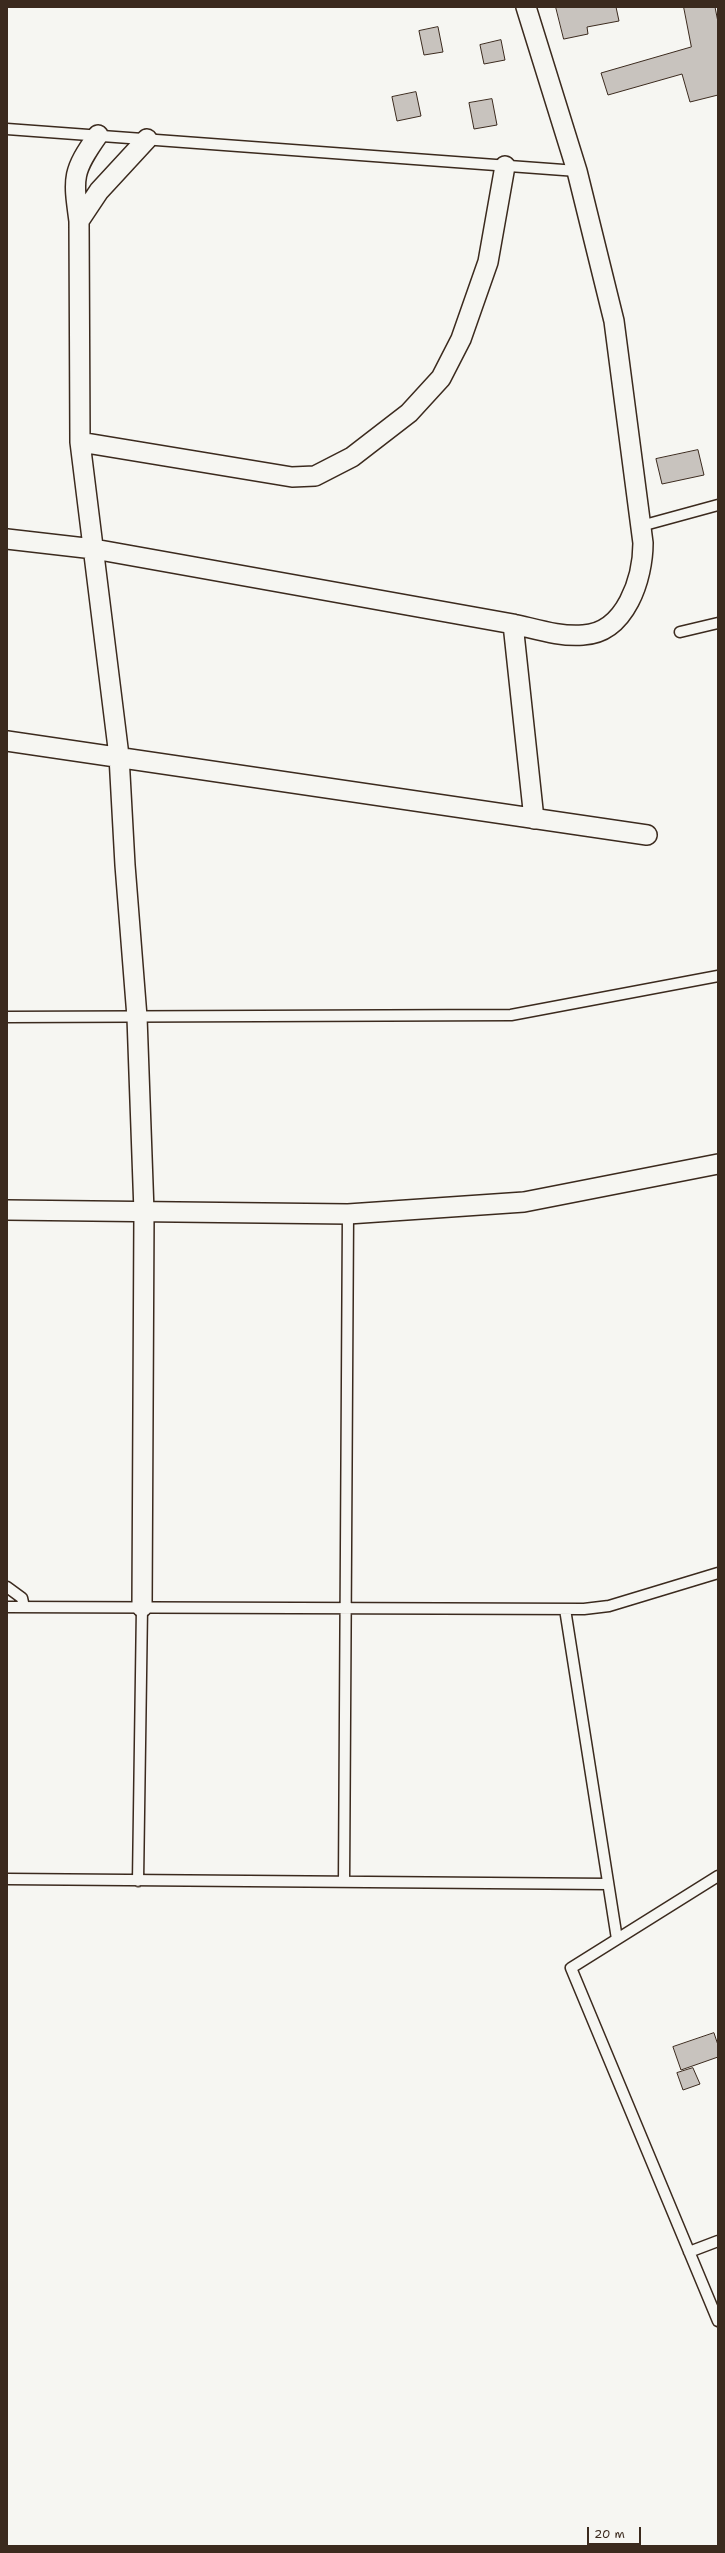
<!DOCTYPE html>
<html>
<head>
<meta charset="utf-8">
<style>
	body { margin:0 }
	#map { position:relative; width:725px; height:2553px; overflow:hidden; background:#f6f6f2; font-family:"Shantell Sans",sans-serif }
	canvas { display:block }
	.frame { position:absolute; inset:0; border:8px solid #3b2a1e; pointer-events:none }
	.scale { position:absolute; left:587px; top:2527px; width:54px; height:18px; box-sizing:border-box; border:2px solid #3b2a1e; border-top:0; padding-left:5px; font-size:12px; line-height:14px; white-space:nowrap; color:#3b2a1e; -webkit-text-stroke:3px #f6f6f2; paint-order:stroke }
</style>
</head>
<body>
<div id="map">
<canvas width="725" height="2553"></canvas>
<div class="frame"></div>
<div class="scale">20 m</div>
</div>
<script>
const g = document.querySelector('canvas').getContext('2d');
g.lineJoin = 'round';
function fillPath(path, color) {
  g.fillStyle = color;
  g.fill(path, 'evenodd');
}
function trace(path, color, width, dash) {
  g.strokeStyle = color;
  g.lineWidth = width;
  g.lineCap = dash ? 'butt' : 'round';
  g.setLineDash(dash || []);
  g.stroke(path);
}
const building = new Path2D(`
	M556 7H616L619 21 587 27 588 34 564 39Z
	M684 7H715L718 22V95L690 102 682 74 608 95 601 73 691 47Z
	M438 27 443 52 424 55 419 31Z
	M501 40 505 60 484 64 480 45Z
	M416 92 421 116 397 121 392 97Z
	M492 99 497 125 474 129 469 103Z
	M698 450 704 475 662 484 656 459Z
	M714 2033 718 2045V2057L681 2070 673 2047Z
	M693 2068 700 2084 683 2090 677 2073Z`);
fillPath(building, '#c8c3be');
trace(building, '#3b2a1e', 1);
const lane = new Path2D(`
	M7 129 577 171
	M641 526 718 505
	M680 632 718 623
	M7 1017 511 1015 718 976
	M7 1587 22 1598 24 1607
	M7 1607 584 1609 609 1606 718 1573
	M565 1609 617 1939
	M718 1876 571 1968 718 2321
	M7 1879 608 1884
	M138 1881 142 1607
	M344 1882 348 1214
	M689 2252 718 2241`);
const street = new Path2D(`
	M98 135C72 172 73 177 79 221L80 442 119 756 125 865 137 1017 144 1212 142 1607
	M79 221 99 191 147 139
	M80 442 292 477 315 476 352 457 409 413 441 378 461 339 488 262 505 166
	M7 539 94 549 513 624C536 629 560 637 583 635 626 633 643 578 643 543L614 321 577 171 526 7
	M513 624 534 819
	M7 741 647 835
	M7 1210 348 1214 524 1202 718 1164`);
trace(lane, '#3b2a1e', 13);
trace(street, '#3b2a1e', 22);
trace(lane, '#f6f6f2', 10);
trace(street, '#f6f6f2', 19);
</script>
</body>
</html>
